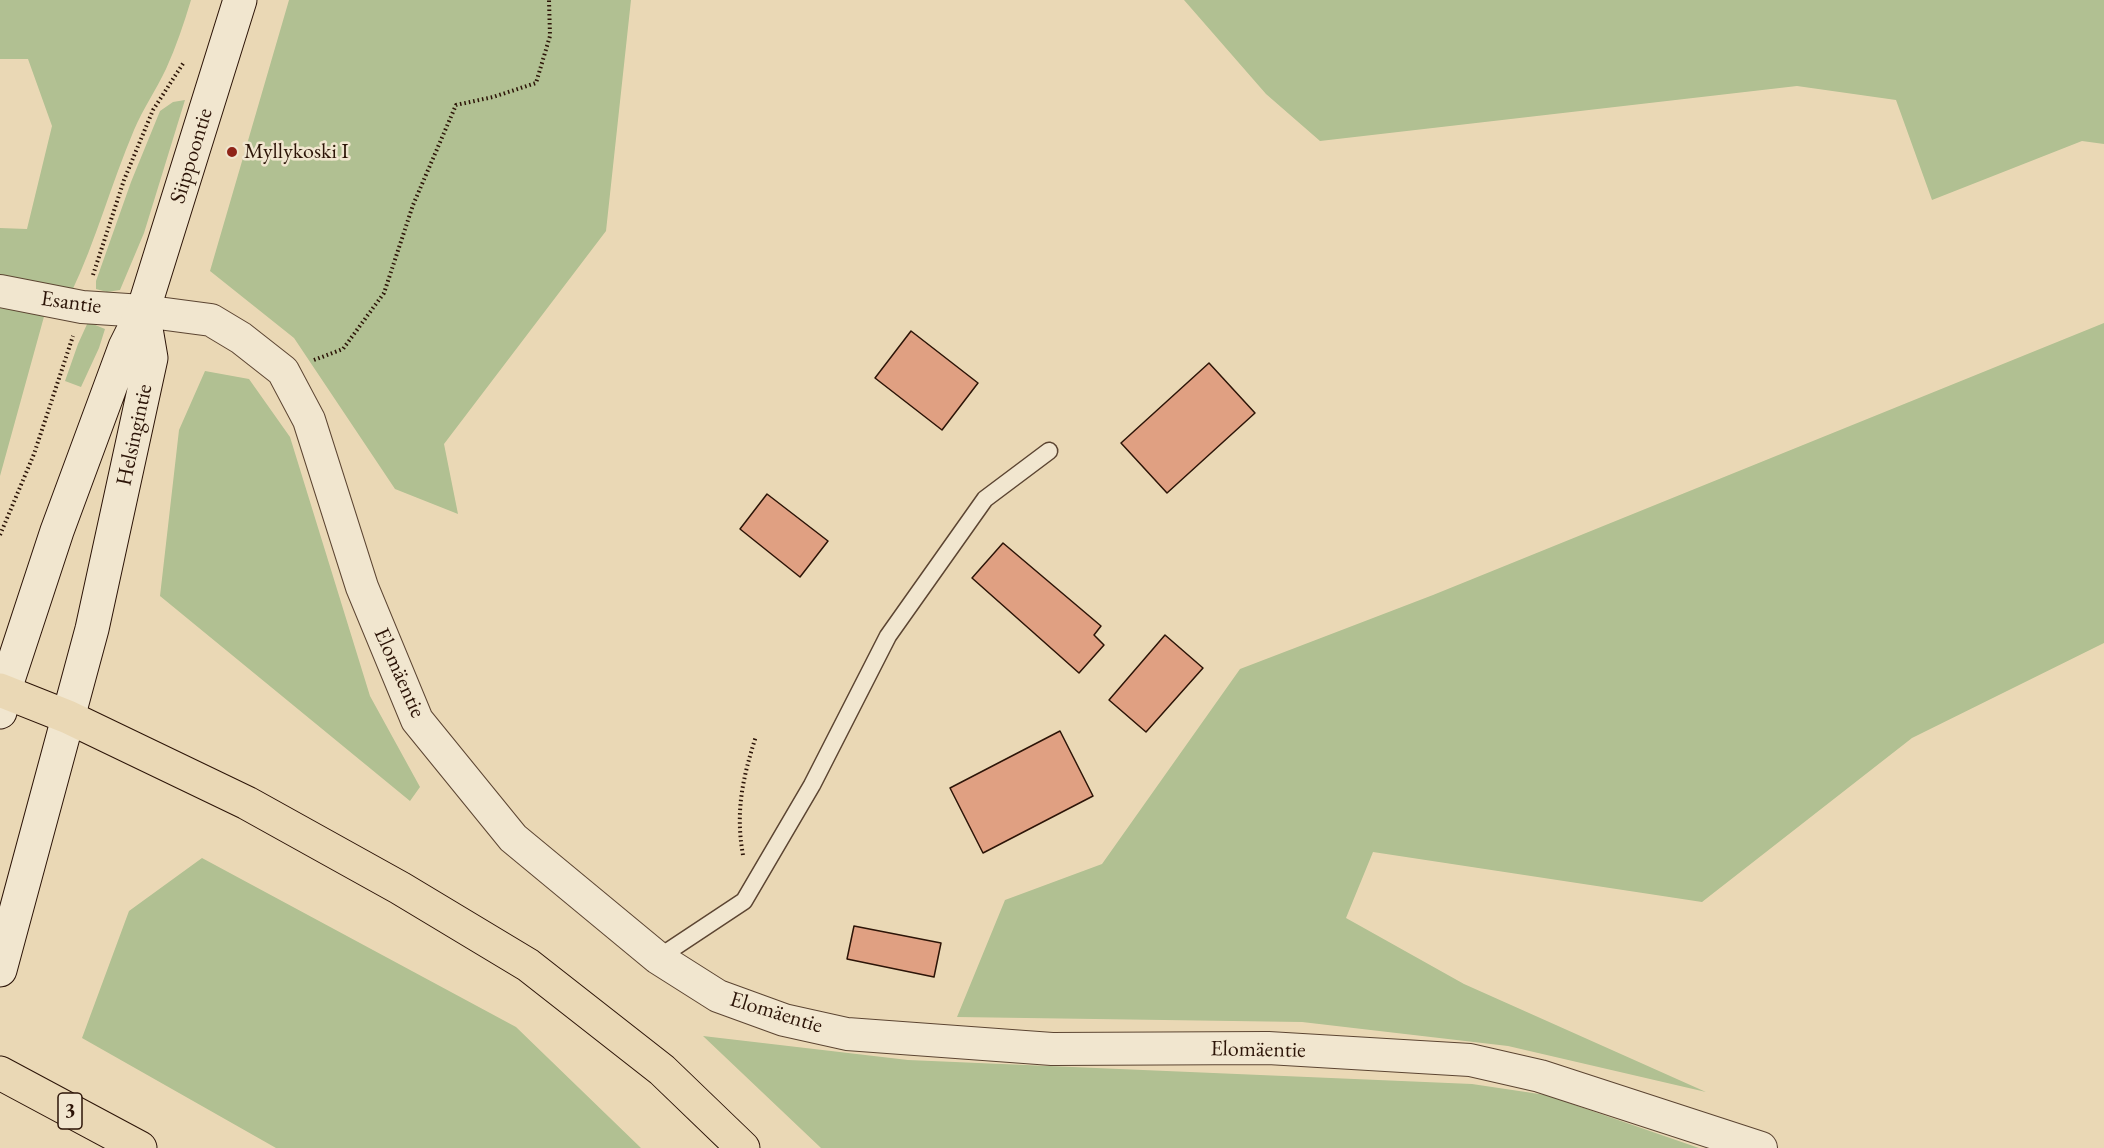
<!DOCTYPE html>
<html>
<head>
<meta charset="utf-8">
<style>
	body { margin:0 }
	canvas { display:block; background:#ead8b5 }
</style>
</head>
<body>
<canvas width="2104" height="1148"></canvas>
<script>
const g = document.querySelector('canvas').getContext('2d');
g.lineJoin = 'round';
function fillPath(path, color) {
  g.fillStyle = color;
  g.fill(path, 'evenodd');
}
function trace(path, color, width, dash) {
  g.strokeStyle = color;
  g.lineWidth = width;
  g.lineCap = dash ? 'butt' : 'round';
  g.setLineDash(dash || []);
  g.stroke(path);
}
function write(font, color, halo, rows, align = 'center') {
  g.font = font + ' "EB Garamond",serif';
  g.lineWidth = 5;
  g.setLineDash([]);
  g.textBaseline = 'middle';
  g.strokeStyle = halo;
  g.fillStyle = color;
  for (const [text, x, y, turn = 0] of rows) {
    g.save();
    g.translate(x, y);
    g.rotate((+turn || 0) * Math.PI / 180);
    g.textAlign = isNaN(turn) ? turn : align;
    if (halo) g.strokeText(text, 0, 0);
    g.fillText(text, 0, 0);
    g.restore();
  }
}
fillPath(new Path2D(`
	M0 0H191C184 23 176 47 166 69 156 90 143 109 134 130 111 184 96 241 71 293L0 280V228L27 229 52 126 28 59H0Z
	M289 0H631L606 231 444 444 458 514 395 489 294 338 210 271Z
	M1184 0H2104V144L2082 141 1932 200 1896 100 1797 86 1320 141 1266 94Z
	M185 100 144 233 120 290 107 292 96 289V281L131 182 160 111 173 102Z
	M0 308 45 313 0 476Z
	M88 322 105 329 99 348 81 387 65 381 78 344Z
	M2104 323V643L1912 738 1702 902 1373 852 1346 918 1464 984 1706 1092 1508 1046 1302 1022 957 1017 1005 900 1102 864 1240 669 1433 595Z
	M205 371 249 379 290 437 370 696 420 787 410 801 160 596 179 430Z
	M202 858 516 1027 641 1148H276L82 1038 129 911Z
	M703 1036 908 1060 1472 1084 1546 1095 1699 1148H821Z`), '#b1c092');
const building = new Path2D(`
	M911 331 978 383 942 430 875 378Z
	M1209 363 1255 413 1167 493 1121 443Z
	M767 494 828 541 800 577 740 529Z
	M1003 543 1101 626 1094 635 1104 645 1079 673 972 578Z
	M1165 635 1203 668 1146 732 1109 700Z
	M1060 731 1093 796 983 853 950 788Z
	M854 926 941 943 934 977 847 959Z`);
fillPath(building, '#e0a082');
trace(building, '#2c1407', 1.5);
const lane = new Path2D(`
	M658 958 744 901 812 785 888 636 985 499 1049 451`);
const street = new Path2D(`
	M0 291 82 307 143 311 211 320 241 338 283 371 309 420 362 587 417 720 513 838 658 958 718 996 784 1020 847 1034 1052 1049 1268 1048 1470 1060 1540 1076 1761 1148`);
const secondary = new Path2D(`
	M0 712 4 692 57 531 125 347 143 311 240 0
	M0 970 92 629 151 358 143 311`);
const highway = new Path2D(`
	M0 690 68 717 247 803 400 888 528 965 662 1070 743 1148
	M0 1073 140 1148`);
trace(lane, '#5c4532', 19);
trace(street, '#5c4532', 34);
trace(secondary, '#2c1407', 35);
trace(highway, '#2c1407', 35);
trace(new Path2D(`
	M93 275 124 180 153 110 184 62
	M314 360 343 349 384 293 413 205 456 105 493 97 536 83 550 36 549 0
	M0 535 34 454 73 336
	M743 855C735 811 743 777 756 736`), '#2c1407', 4, [1.5, 3]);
trace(lane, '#f1e6cf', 16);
trace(street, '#f1e6cf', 32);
trace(secondary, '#f1e6cf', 33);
trace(highway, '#ead8b5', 33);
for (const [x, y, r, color] of [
	[232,152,6,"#8f2418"]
]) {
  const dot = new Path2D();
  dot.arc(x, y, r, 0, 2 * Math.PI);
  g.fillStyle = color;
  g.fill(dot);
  trace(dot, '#f1e6cf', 2);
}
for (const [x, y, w] of [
	[70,1111,24]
]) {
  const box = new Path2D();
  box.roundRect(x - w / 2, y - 18, w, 36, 4.5);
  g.fillStyle = '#f1e6cf';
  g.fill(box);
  trace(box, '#2c1407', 1.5);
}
write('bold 21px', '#2c1407', null, [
	["3",70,1111]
]);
write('22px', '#2c1407', '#f1e6cf', [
	["Myllykoski I",244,152]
], 'left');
write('22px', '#2c1407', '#f1e6cf', [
	["Siippoontie",192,156,-73],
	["Esantie",71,303,8],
	["Helsingintie",135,435,-78],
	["Elomäentie",399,673,66],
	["Elomäentie",776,1013,17],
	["Elomäentie",1258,1050,1]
]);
</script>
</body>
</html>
